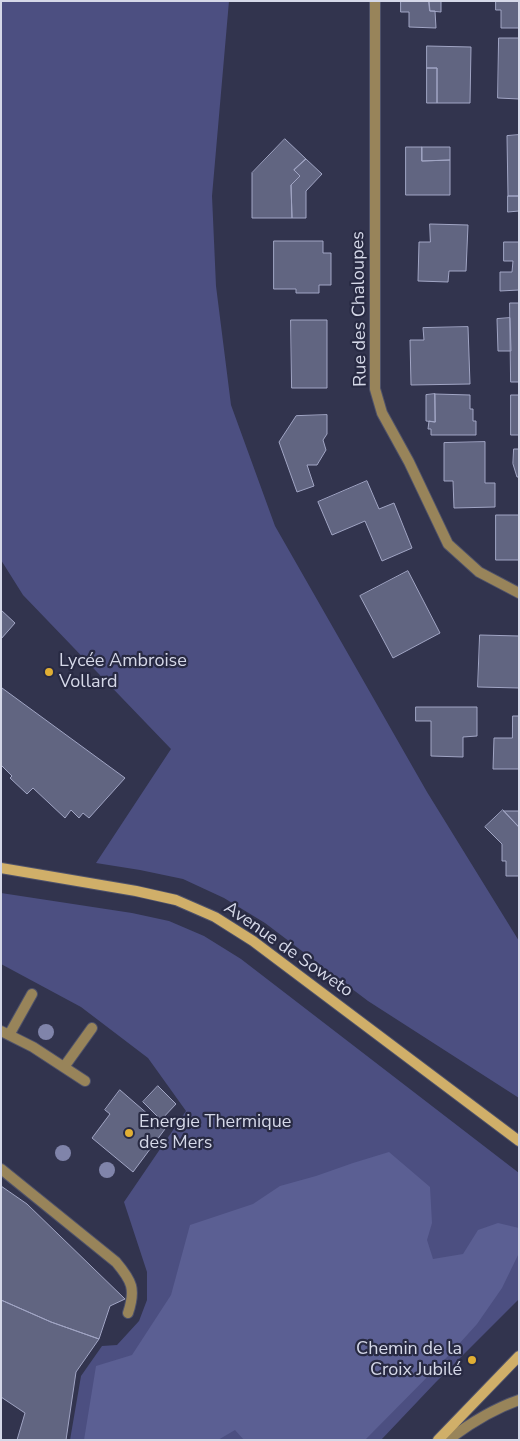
<!DOCTYPE html>
<html>
<head>
<meta charset="utf-8">
<style>
	body { margin:0 }
	#map { position:relative; width:520px; height:1441px; overflow:hidden; background:#32344e; font-family:"Nunito Sans",sans-serif }
	canvas { display:block }
	.frame { position:absolute; inset:0; border:2px solid #d5d8e8; pointer-events:none }
</style>
</head>
<body>
<div id="map">
<canvas width="520" height="1441"></canvas>
<div class="frame"></div>
</div>
<script>
const g = document.querySelector('canvas').getContext('2d');
g.lineJoin = 'round';
function fillPath(path, color) {
  g.fillStyle = color;
  g.fill(path, 'evenodd');
}
function trace(path, color, width, dash) {
  g.strokeStyle = color;
  g.lineWidth = width;
  g.lineCap = dash ? 'butt' : 'round';
  g.setLineDash(dash || []);
  g.stroke(path);
}
function write(font, color, halo, rows, align = 'center') {
  g.font = font + ' "Nunito Sans",sans-serif';
  g.lineWidth = 4.5;
  g.setLineDash([]);
  g.textBaseline = 'middle';
  g.strokeStyle = halo;
  g.fillStyle = color;
  for (const [text, x, y, turn = 0] of rows) {
    g.save();
    g.translate(x, y);
    g.rotate((+turn || 0) * Math.PI / 180);
    g.textAlign = isNaN(turn) ? turn : align;
    if (halo) g.strokeText(text, 0, 0);
    g.fillText(text, 0, 0);
    g.restore();
  }
}
fillPath(new Path2D(`
	M1 1H229L212 196 216 286 231 405 275 526 427 792 519 941V1098L368 1001 265 923 224 898 183 879 140 870 96 863 171 749 23 595 1 560Z
	M1 893 132 913 169 921 204 936 241 959 519 1173V1299L436 1382 381 1440H70L81 1376 102 1346 117 1345 139 1321 147 1300V1272L124 1202 186 1111 148 1058 81 1007 1 964Z`), '#4c4f81');
fillPath(new Path2D(`
	M389 1152 430 1187 432 1223 427 1240 433 1259 463 1254 478 1230 498 1223 519 1228V1253L502 1288 477 1324 449 1355 365 1440H244L235 1430 218 1440H84L96 1366 132 1355 171 1295 190 1225 253 1204 280 1186 316 1176 353 1163Z`), '#5b5f93');
const building = new Path2D(`
	M401 1H429L430 11H435L436 28 409 27V12H401Z
	M429 1H441V12L430 11Z
	M496 1H519V28H501V10H496Z
	M499 38H519V99L498 98Z
	M427 46 471 47 470 103H437V68H427Z
	M427 68H437V103H427Z
	M519 135V196H508L507 136Z
	M285 139 306 159 294 170 300 176 291 185 292 218H252V173Z
	M406 147H422V161L450 160V195H406Z
	M422 147H450V160L422 161Z
	M306 159 322 174 306 191V218H292L291 185 300 176 294 170Z
	M508 196H519V211L508 212Z
	M430 224 468 225 466 271H449L448 282 418 281 419 242H430Z
	M274 241H323V253H331V285H319V293H296V289H274Z
	M504 242H519V290L500 291V272H512L513 261H504Z
	M510 303H519V382H511Z
	M510 318 511 351H498L497 319Z
	M291 320H327V388H292Z
	M468 327 470 384 411 385 410 340H424L423 328Z
	M435 394V422L426 421V395Z
	M435 394 470 395V409H473V421H476V435H431V429H428L429 421 435 422Z
	M511 395H519V435H511Z
	M327 415V434L323 440 326 450 317 465H307L314 486 297 492 279 442 296 416Z
	M485 442V483H495V507L454 508 453 481H444V443Z
	M514 449H519V477H517L513 464Z
	M367 481 379 509 394 503 412 548 382 561 365 521 332 535 318 502Z
	M496 515H519V560H496Z
	M408 571 440 633 393 658 360 596Z
	M1 610 15 623 1 639Z
	M480 635 519 636V688L478 687Z
	M2 688 125 778 89 818 83 813 79 818 71 810 65 818 33 788 27 794 10 778 12 776 1 765Z
	M416 707H477V736L463 737V757L431 756V721H416Z
	M513 716H519V769H493L494 738H512Z
	M503 810 519 827V876H506V861H502V844L485 827Z
	M504 811H519V827Z
	M158 1086 176 1104 161 1120 143 1102Z
	M120 1090 165 1129 133 1172 92 1138 110 1114 105 1110Z
	M1 1186 27 1204 125 1299 110 1306 99 1339 51 1322 1 1300Z
	M1 1300 51 1322 99 1339 76 1372 66 1440H17L25 1413 1 1397Z`);
fillPath(building, '#616581');
trace(building, '#a1a5c4', 1);
const lane = new Path2D(`
	M1 1031 33 1047 85 1081
	M9 1035 32 994
	M64 1067 92 1028
	M1 1169 116 1262C132 1281 136 1289 128 1313
	M448 1440C469 1424 493 1409 519 1400`);
const street = new Path2D(`
	M375 1V389L382 413 409 462 448 544 479 572 519 593`);
const secondary = new Path2D(`
	M1 868 136 891 176 900 215 917 253 941 519 1141
	M438 1440 519 1356`);
trace(lane, '#4f526a', 12);
trace(street, '#4f526a', 12);
trace(secondary, '#4f526a', 12);
trace(lane, '#98845a', 10);
trace(street, '#98845a', 10);
trace(secondary, '#d0af69', 10);
g.fillStyle = '#8084aa';
for (const [x, y] of [
	[46,1032],
	[63,1153],
	[107,1170]
]) {
  g.beginPath();
  g.arc(x, y, 8, 0, 2 * Math.PI);
  g.fill();
}
for (const [x, y, r, color] of [
	[49,672,5,"#e1af34"],
	[129,1133,5,"#e1af34"],
	[472,1360,5,"#e1af34"]
]) {
  const dot = new Path2D();
  dot.arc(x, y, r, 0, 2 * Math.PI);
  g.fillStyle = color;
  g.fill(dot);
  trace(dot, '#282a43', 2);
}
write('18px', '#d5d8e8', '#282a43', [
	["Rue des Chaloupes",360,309,-91],
	["Avenue de Soweto",288,950,35]
]);
write('18px', '#d5d8e8', '#282a43', [
	["Lycée Ambroise",59,662],
	["Vollard",59,683],
	["Energie Thermique",139,1123],
	["des Mers",139,1144],
	["Chemin de la",462,1350,"right"],
	["Croix Jubilé",462,1371,"right"]
], 'left');
</script>
</body>
</html>
